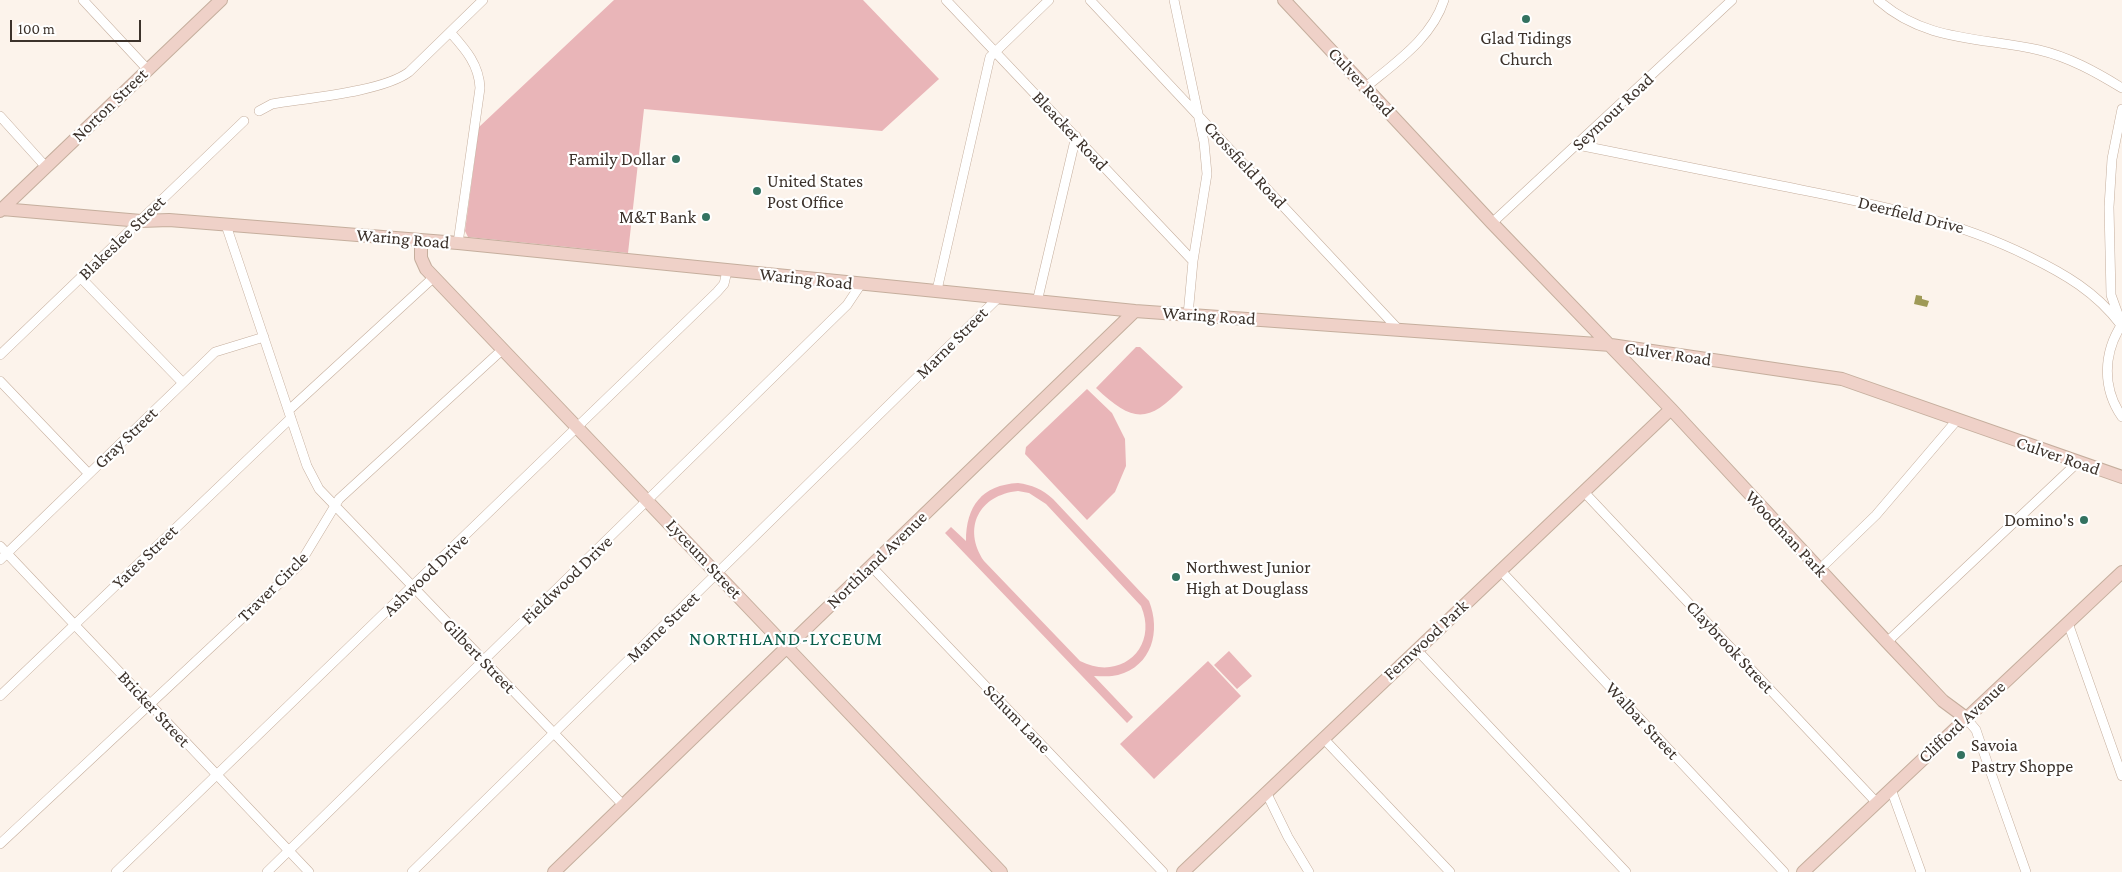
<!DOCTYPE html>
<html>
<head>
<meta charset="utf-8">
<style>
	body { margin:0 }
	#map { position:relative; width:2122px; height:872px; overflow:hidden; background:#fcf3eb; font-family:"Crimson Pro",serif }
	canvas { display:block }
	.scale { position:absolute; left:10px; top:20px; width:131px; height:22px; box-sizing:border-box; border:2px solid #3c322b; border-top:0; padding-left:6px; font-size:15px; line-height:18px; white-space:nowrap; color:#3c322b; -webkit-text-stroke:4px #fff; paint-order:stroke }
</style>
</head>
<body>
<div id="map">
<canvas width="2122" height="872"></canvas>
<div class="scale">100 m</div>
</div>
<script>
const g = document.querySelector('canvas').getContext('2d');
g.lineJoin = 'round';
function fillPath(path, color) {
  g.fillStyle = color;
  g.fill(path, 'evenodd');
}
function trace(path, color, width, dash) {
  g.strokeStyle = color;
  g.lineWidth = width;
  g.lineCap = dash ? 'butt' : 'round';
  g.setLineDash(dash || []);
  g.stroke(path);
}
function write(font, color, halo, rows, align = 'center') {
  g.font = font + ' "Crimson Pro",serif';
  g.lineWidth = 4.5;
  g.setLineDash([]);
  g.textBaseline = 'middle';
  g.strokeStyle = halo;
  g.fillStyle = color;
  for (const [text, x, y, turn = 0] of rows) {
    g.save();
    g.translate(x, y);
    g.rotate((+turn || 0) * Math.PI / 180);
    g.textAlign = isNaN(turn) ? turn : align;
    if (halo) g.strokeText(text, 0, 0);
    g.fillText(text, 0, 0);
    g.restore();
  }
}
fillPath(new Path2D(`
	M614 0H863L939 79 882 131 644 109 628 253 468 237 465 231 479 127Z
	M1136 347H1140L1183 387C1148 424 1133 423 1096 388Z
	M1087 389 1112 413 1125 439 1126 466 1115 492 1087 520 1025 454 1026 447Z
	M1018 483C1032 485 1042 489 1053 499L1149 601C1161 631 1152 666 1118 675 1110 677 1102 676 1094 676L1133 717 1127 723 945 533 951 527 966 541C966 506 982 485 1018 483ZM1018 491 1029 493 1046 504 1141 606C1159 648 1120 682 1080 661L984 561C962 528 979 495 1018 491Z
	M1229 651 1252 676 1237 689 1214 665Z
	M1208 661 1241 696 1154 779 1120 744Z`), '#e9b5b8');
fillPath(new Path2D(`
	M1916 295 1922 296V299L1929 301 1927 307 1914 304Z`), '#9f9a57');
const street = new Path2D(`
	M83 0 148 70
	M946 0 1193 261
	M1090 0 1399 330
	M1174 0 1204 142 1207 174 1193 261 1188 315
	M1878 0C1925 42 1981 37 2039 50 2069 57 2096 72 2122 88
	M450 32C465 49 479 64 480 88L458 243
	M1366 87C1396 62 1432 38 1444 0
	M259 111 272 104C307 98 382 92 409 72L483 0
	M0 116 46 167
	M1578 145C1646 159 1714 172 1782 186 1867 203 1949 217 2028 256 2065 274 2096 292 2121 325
	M1492 223 1732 0
	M226 225 307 466 319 489 624 806
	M81 278 183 383
	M937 290 990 57 1049 0
	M1037 302 1076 136
	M2119 317 2111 295 2109 207 2112 159 2122 109
	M2122 324C2103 353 2102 388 2122 417
	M0 355 244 121
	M0 381 89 474
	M289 410 434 277
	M1584 492 1877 803
	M0 546 309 872
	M0 560 215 352 264 337
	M871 566 1163 872
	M1819 570 1876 515 1957 420
	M1501 571 1784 872
	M2068 623 2122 776
	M1887 642 2077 463
	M1416 649 1626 872
	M0 696 291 418
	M1966 718 1976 730 1979 739 2026 872
	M1323 738 1450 872
	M1891 789 1921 872
	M1266 792 1288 837 1309 872
	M0 844 299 565 339 499 503 349
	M116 872 717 292 724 284 727 271
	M267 872 847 305 861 284
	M412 872 999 297`);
const secondary = new Path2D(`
	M1284 0 1492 223 1671 409 1887 642 1943 701 1966 718
	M2 209 141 221 169 220 458 243 1135 311 1611 345 1842 379 2122 477
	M0 211 221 0
	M421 240V258L426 269 1001 872
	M554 872 1135 311
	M1183 872 1671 409
	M1803 872 2122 572`);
trace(street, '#c5ae9d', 10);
trace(secondary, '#c5ae9d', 14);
trace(street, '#fff', 9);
trace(secondary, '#efd1c8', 12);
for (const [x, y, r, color] of [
	[1526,19,5,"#337260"],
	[676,159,5,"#337260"],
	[757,191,5,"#337260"],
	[706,217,5,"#337260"],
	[2084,520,5,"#337260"],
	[1176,577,5,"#337260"],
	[1961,755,5,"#337260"]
]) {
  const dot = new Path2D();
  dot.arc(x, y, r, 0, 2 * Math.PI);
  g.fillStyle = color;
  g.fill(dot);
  trace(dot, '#fff', 2);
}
write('18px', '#3c322b', '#fff', [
	["Glad Tidings",1526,38,"center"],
	["Church",1526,59,"center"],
	["Family Dollar",666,159],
	["United States",767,181,"left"],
	["Post Office",767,202,"left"],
	["M&T Bank",696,217],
	["Domino's",2074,520],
	["Northwest Junior",1186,567,"left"],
	["High at Douglass",1186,588,"left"],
	["Savoia",1971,745,"left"],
	["Pastry Shoppe",1971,766,"left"]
], 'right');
write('18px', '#3c322b', '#fff', [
	["Culver Road",1361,82,47],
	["Norton Street",110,105,-44],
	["Seymour Road",1613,112,-43],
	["Bleacker Road",1070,131,47],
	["Crossfield Road",1245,165,47],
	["Deerfield Drive",1911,215,14],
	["Blakeslee Street",122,238,-44],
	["Waring Road",403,239,5],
	["Waring Road",806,279,6],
	["Waring Road",1209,316,4],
	["Marne Street",952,343,-45],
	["Culver Road",1668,354,8],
	["Gray Street",126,438,-44],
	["Culver Road",2058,456,19],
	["Woodman Park",1786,534,47],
	["Yates Street",145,557,-44],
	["Lyceum Street",704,559,47],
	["Northland Avenue",877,560,-44],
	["Ashwood Drive",426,575,-44],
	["Fieldwood Drive",567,580,-44],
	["Traver Circle",273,587,-45],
	["Marne Street",663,627,-44],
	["Fernwood Park",1426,640,-43],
	["Claybrook Street",1730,647,47],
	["Gilbert Street",479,656,46],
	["Bricker Street",154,709,47],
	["Schum Lane",1017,719,46],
	["Walbar Street",1642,721,47],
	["Clifford Avenue",1962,722,-43]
]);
g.letterSpacing = '1px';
write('19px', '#0a5e4b', '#fff', [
	["NORTHLAND-LYCEUM",786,639]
]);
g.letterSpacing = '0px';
</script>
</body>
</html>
